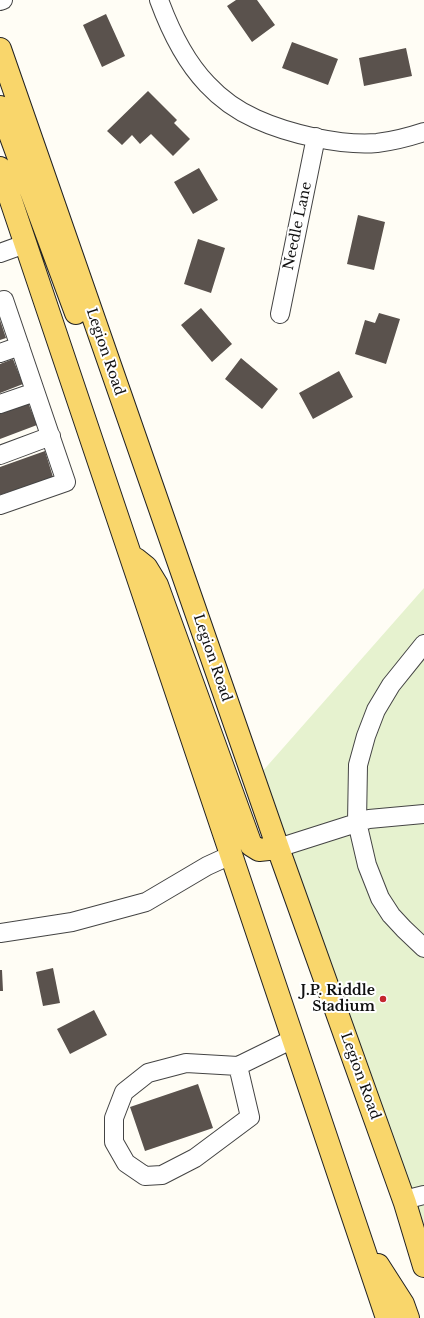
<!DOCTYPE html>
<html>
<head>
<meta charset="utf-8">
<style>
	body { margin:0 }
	canvas { display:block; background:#fffdf5 }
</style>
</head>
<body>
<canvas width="424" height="1318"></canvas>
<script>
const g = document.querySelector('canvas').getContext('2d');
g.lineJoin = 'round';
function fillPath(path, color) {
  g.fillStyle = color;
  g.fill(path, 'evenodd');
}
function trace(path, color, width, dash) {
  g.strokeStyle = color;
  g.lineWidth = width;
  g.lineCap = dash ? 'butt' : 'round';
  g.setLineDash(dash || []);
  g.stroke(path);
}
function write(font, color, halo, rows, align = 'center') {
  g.font = font + ' "Libre Baskerville",serif';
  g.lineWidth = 4;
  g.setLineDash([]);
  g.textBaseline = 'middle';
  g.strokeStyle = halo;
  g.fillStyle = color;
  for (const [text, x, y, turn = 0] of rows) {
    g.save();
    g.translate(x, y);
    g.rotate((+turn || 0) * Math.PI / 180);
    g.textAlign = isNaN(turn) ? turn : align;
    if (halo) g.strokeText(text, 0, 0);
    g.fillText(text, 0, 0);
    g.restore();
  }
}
fillPath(new Path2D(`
	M424 588V1225L261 773Z`), '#e6f2cf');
fillPath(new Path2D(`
	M236 0H257L275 25 252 42 227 6Z
	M106 14 125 56 102 67 83 25Z
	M292 42 338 59 328 85 282 68Z
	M406 48 412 76 364 86 359 58Z
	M148 91 177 120 174 123 190 139 173 156 151 134 140 144 132 135 122 145 107 131Z
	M199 168 218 200 193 214 174 182Z
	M358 215 385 222 374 270 347 264Z
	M198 239 225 248 211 293 184 284Z
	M201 308 232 344 212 362 181 325Z
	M379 313 400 319 386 364 355 354 365 320 375 323Z
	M0 320 6 338 0 340Z
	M241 358 278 389 262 409 225 379Z
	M13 359 23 384 0 393V364Z
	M339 371 353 397 313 419 299 393Z
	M27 400 37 425 0 439V410Z
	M45 451 53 477 0 495V467Z
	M53 968 60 1003 43 1006 36 972Z
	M0 970H2L3 991H0Z
	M94 1010 107 1035 70 1054 57 1029Z
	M198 1084 213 1128 145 1151 130 1107Z`), '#5a524d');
const minor = new Path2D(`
	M159 0C170 30 184 60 207 84 220 98 238 111 256 119 289 134 341 146 377 143 393 141 409 137 424 132
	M0 1 3 0
	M0 253 25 244
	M0 301 4 300 66 482 0 505
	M280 314 316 137
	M0 353 20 346
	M0 404 35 392
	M0 455 51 436
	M424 644 391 685 376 710 366 736 358 765 357 822 367 865 380 898 391 915 404 929 424 948
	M278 848 369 819 424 814
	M0 933 72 922 146 902 207 866 231 855
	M238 1066 250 1117 195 1158 162 1175 145 1176 126 1163 114 1142V1118L124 1092 148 1073 186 1063 238 1066 293 1039
	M404 1200 424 1195`);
const major = new Path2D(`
	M0 49 278 848 405 1203 424 1266
	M0 107 76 313
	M0 168 387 1318
	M136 559 146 567 157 585 251 845 259 850 278 848
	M378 1265 403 1304 408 1318`);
trace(minor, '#444', 20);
trace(major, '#222', 24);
trace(minor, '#fff', 18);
trace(major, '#f9d66b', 22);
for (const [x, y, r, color] of [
	[383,999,4,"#c4262e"]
]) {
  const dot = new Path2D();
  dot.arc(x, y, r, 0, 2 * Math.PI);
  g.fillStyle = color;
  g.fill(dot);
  trace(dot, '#fff', 1.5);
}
write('14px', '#111', '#fff', [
	["Needle Lane",298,226,-78],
	["Legion Road",105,352,71],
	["Legion Road",212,658,71],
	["Legion Road",360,1076,70]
]);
write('bold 14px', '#111', '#fff', [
	["J.P. Riddle",375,991],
	["Stadium",375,1007]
], 'right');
</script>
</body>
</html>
